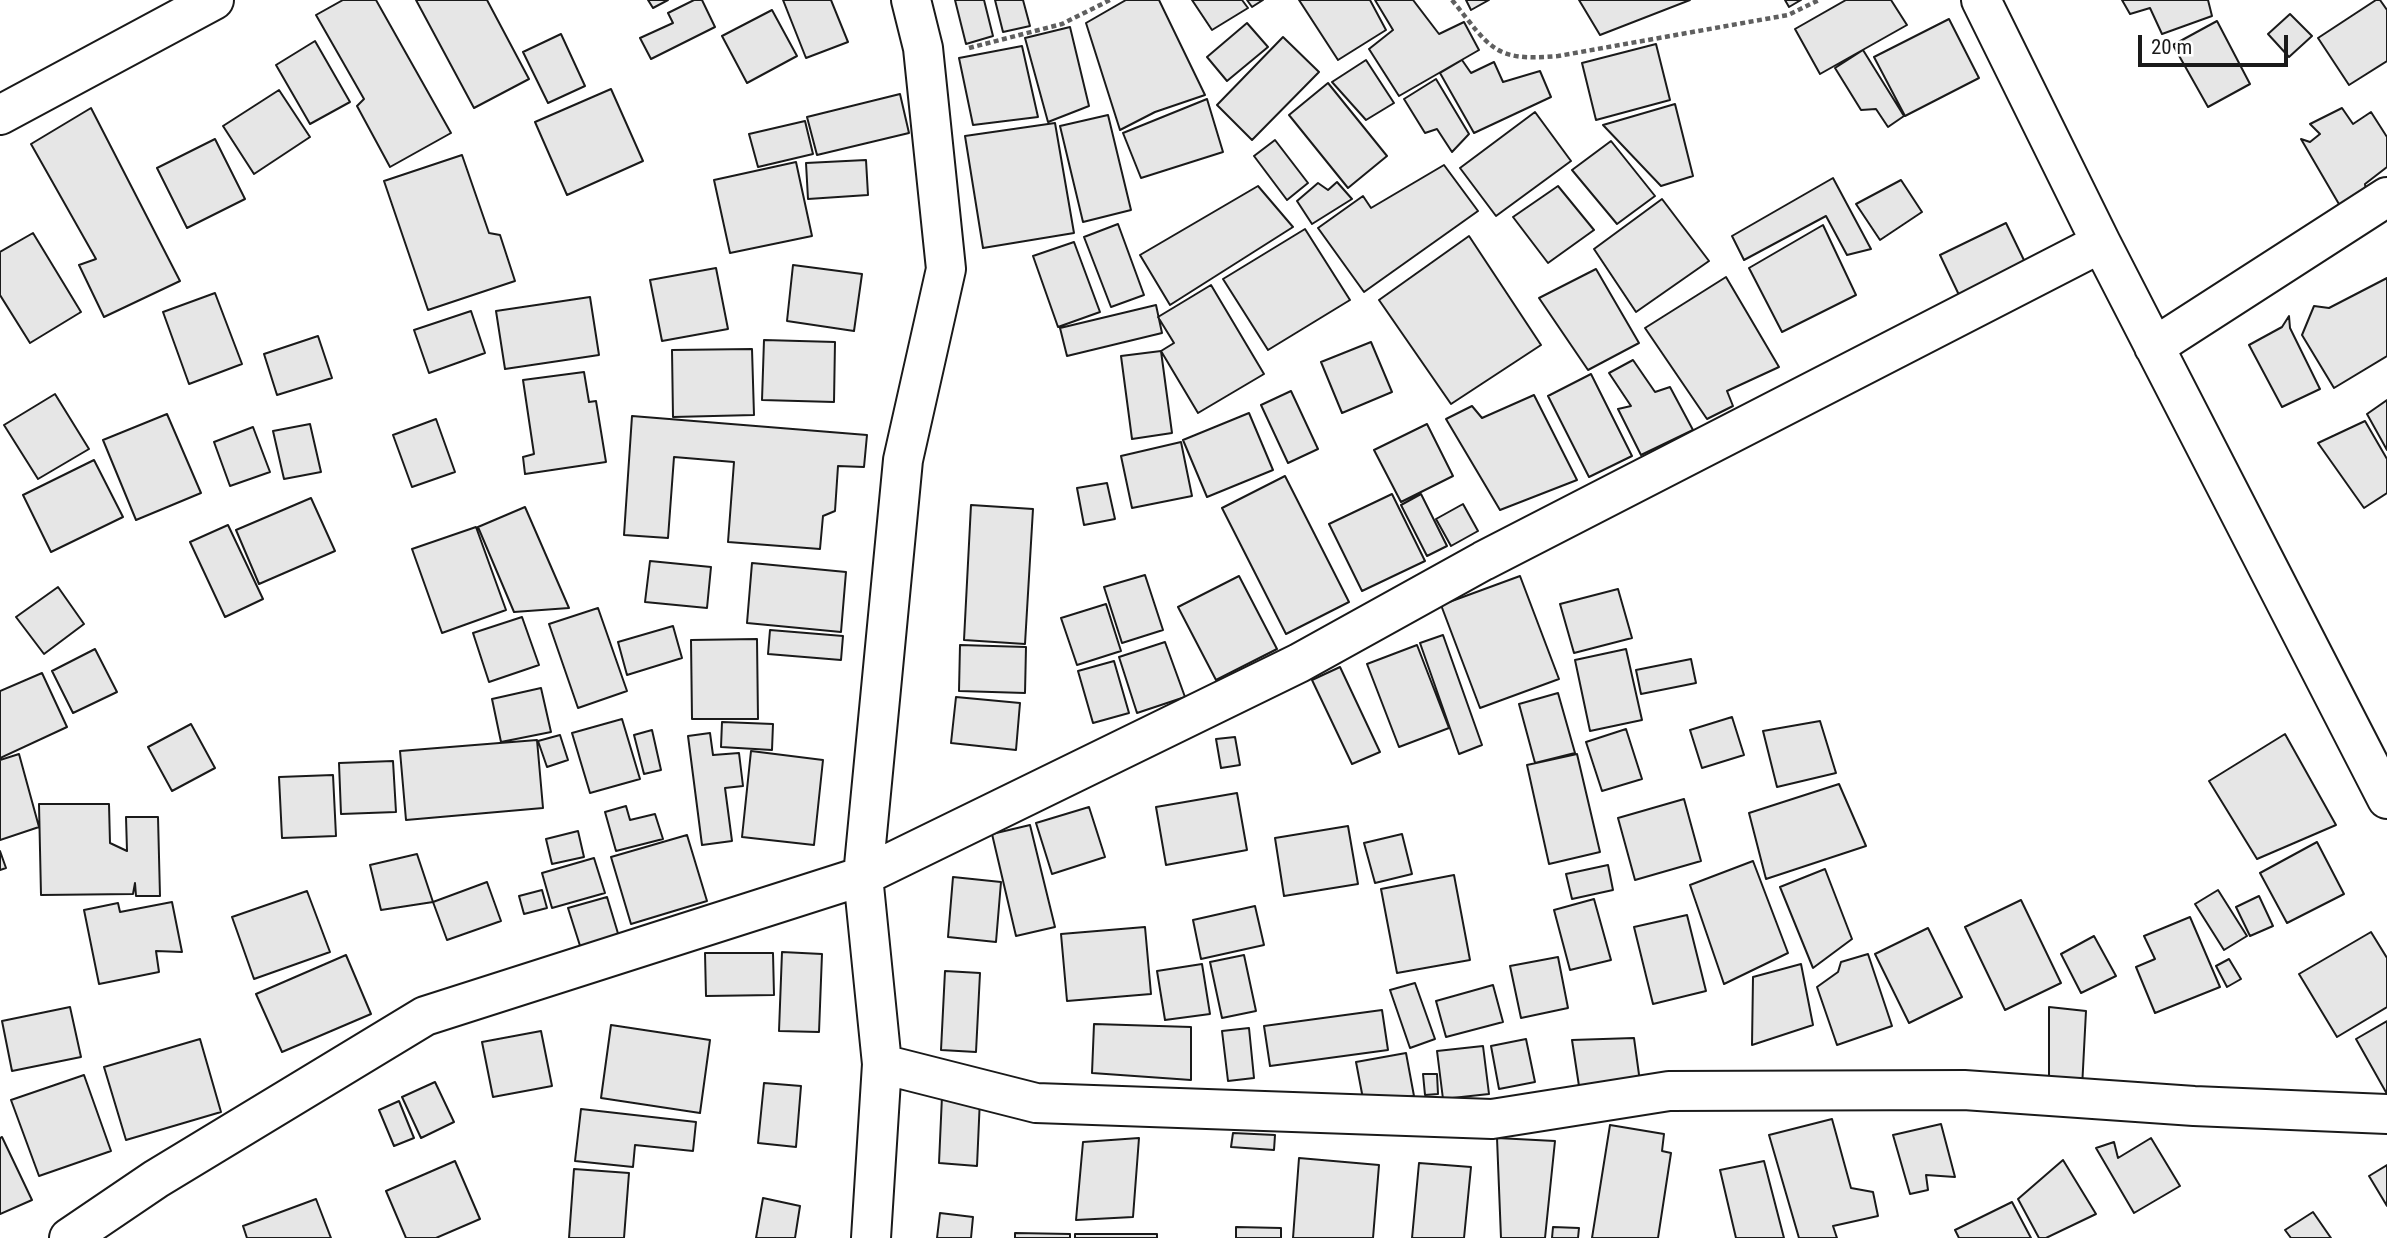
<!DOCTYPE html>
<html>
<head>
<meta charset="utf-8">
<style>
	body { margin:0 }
	#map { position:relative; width:2387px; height:1238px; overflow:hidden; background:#fff; font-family:"Roboto Condensed",sans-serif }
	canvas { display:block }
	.scale { position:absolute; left:2138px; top:35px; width:150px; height:32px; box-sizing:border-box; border:4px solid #1a1a1a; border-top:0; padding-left:9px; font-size:21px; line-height:24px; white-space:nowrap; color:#1a1a1a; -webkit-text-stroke:5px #fff; paint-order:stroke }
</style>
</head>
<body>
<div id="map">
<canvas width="2387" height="1238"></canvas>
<div class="scale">20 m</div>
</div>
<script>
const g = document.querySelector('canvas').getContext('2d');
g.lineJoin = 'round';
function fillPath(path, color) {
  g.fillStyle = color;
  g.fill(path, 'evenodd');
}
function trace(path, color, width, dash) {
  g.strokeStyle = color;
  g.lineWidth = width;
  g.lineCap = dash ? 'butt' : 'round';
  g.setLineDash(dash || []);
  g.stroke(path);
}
const building = new Path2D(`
	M343 0H376L451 133 390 167 357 106 364 99 316 15Z
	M416 0H487L529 79 474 108Z
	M648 0H668L653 8Z
	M694 0H702L715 27 651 59 640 38 673 23 668 13Z
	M783 0H831L848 42 806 58Z
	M955 0H984L993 36 966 44Z
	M995 0H1023L1030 26 1003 32Z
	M1126 0H1159L1205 95 1155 112 1120 130 1086 23Z
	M1192 0H1242L1248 8 1212 30Z
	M1247 0H1263L1252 7Z
	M1299 0H1370L1386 30 1338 60Z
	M1375 0H1413L1439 34 1464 22 1479 50 1399 96 1369 49 1393 30Z
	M1466 0H1489L1471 10Z
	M1579 0H1690L1600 35Z
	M1785 0H1801L1789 7Z
	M1846 0H1891L1907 25 1820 74 1795 29Z
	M2122 0H2208L2212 16 2162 34 2150 8 2130 14Z
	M2376 0H2380L2387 10V61L2349 85 2318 38Z
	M772 10 797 56 747 83 722 36Z
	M2290 14 2312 36 2289 57 2268 34Z
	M1949 19 1979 78 1905 116 1874 57Z
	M2217 21 2250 84 2208 107 2173 45Z
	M1247 23 1268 47 1227 81 1207 57Z
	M1070 27 1089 106 1048 122 1025 38Z
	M561 34 585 86 548 103 523 52Z
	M1283 37 1319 72 1252 140 1217 105Z
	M315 41 350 102 310 124 276 65Z
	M1656 44 1670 100 1596 120 1582 63Z
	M1022 46 1038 117 973 125 959 58Z
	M1863 50 1904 116 1888 127 1876 109 1861 110 1835 68Z
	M1366 60 1394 103 1366 120 1332 82Z
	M1462 60 1471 73 1494 62 1503 82 1540 71 1551 97 1474 133 1440 73Z
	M1436 79 1469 134 1452 152 1437 129 1425 133 1404 99Z
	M1328 83 1387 156 1348 188 1289 115Z
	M611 89 643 161 567 195 535 122Z
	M279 90 310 137 254 174 223 126Z
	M900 94 909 133 817 155 807 117Z
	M1207 99 1223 152 1141 178 1123 133Z
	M1675 104 1693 176 1661 186 1603 125Z
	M91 108 180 281 104 317 79 265 96 259 31 144Z
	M2342 108 2353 124 2371 112 2387 137V167L2365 184 2367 199 2343 211 2301 139 2310 142 2320 134 2310 124Z
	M1535 112 1571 161 1496 216 1460 168Z
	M1108 115 1131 210 1083 222 1060 126Z
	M805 121 813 154 758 167 749 134Z
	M1055 123 1074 233 983 248 965 136Z
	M215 139 245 199 187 228 157 168Z
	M1275 140 1308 183 1287 200 1254 156Z
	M1611 141 1655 196 1617 224 1572 170Z
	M462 155 489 233 500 235 515 281 428 310 384 181Z
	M866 160 868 195 808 199 806 163Z
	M796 162 812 236 730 253 714 180Z
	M1444 165 1478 211 1364 292 1318 228 1363 196 1371 208Z
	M1833 178 1871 249 1847 255 1826 216 1744 260 1732 236Z
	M1901 180 1922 212 1880 240 1856 204Z
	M1337 182 1352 199 1312 224 1297 201 1318 183 1328 190Z
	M1258 186 1293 227 1170 305 1140 255Z
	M1558 186 1594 230 1548 263 1513 217Z
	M1662 199 1709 261 1636 312 1594 249Z
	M2006 223 2036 285 1969 316 1940 255Z
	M1118 224 1144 295 1111 307 1084 237Z
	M1823 225 1856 295 1782 332 1749 268Z
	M1305 229 1350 300 1268 350 1223 279Z
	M33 233 81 312 30 343 0 295V252Z
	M1469 236 1541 345 1451 404 1379 300Z
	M1074 242 1100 312 1058 327 1033 256Z
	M793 265 862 274 854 331 787 321Z
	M716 268 728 329 662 341 650 280Z
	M1596 269 1639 343 1588 370 1539 298Z
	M1726 277 1779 367 1727 391 1733 406 1707 419 1645 328Z
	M2387 278V356L2334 388 2302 335 2314 306 2329 308Z
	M1211 285 1264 374 1198 413 1161 351 1174 343 1158 317Z
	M215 293 242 364 189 384 163 312Z
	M590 297 599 355 505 369 496 311Z
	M1156 305 1162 333 1067 356 1060 328Z
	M471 311 485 353 429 373 414 330Z
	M2289 316 2290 328 2320 389 2282 407 2249 345 2282 327Z
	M318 336 332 378 277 395 264 354Z
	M764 340 835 342 834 402 762 400Z
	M1371 342 1392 392 1342 413 1321 362Z
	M752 349 754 415 673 417 672 350Z
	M1161 351 1172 433 1132 439 1121 356Z
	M1633 360 1655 392 1670 387 1693 430 1641 455 1618 409 1631 406 1609 373Z
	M584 372 589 402 596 401 606 462 525 474 523 457 534 454 523 380Z
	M1591 374 1632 456 1589 477 1548 396Z
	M1291 391 1318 449 1288 463 1261 405Z
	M55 394 89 449 38 479 4 425Z
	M1534 395 1577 480 1500 510 1446 419 1472 406 1482 418Z
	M2387 400V450L2367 414Z
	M1249 413 1273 470 1207 497 1183 440Z
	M167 414 201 493 136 520 103 440Z
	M632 416 867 435 864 467 838 466 835 511 823 516 820 549 728 542 734 462 674 457 668 538 624 535Z
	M436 419 455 472 412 487 393 435Z
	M2365 421 2387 459V493L2364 508 2318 443Z
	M310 424 321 472 284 479 273 431Z
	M1427 424 1453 476 1401 502 1374 450Z
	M253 427 270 472 230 486 214 442Z
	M1181 442 1192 496 1132 508 1121 456Z
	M94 460 123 517 51 552 23 495Z
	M1285 476 1349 602 1286 634 1222 508Z
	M1107 483 1115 519 1084 525 1077 488Z
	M1392 494 1425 561 1362 591 1329 524Z
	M1421 494 1447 546 1427 556 1401 505Z
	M311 498 335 551 259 584 236 530Z
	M1463 504 1478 531 1451 546 1436 519Z
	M971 505 1033 509 1025 644 964 640Z
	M525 507 569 608 514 612 478 527Z
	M228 525 263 599 225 617 190 542Z
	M476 527 506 610 442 633 412 549Z
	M650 561 711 567 707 608 645 602Z
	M752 563 846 572 841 632 747 623Z
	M1145 575 1163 630 1122 643 1104 587Z
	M1239 576 1277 649 1216 680 1178 607Z
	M1520 576 1559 679 1480 708 1441 605Z
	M58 587 84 624 44 654 16 617Z
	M1618 589 1632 638 1574 653 1560 604Z
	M1106 604 1121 651 1077 665 1061 618Z
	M598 608 627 691 578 708 549 624Z
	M522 617 539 665 489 682 473 633Z
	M673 626 682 658 627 675 618 642Z
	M770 630 843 636 841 660 768 654Z
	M1443 635 1482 745 1459 754 1420 643Z
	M757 639 758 719H692L691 640Z
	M1165 642 1185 697 1137 713 1119 657Z
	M960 645 1026 647 1025 693 959 691Z
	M1417 645 1449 728 1399 747 1367 664Z
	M95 649 117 692 73 713 52 671Z
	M1626 649 1642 720 1590 731 1575 660Z
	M1691 659 1696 683 1641 694 1636 670Z
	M1114 661 1129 713 1093 723 1078 671Z
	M1340 667 1380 752 1352 764 1312 680Z
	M42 673 67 727 0 758V691Z
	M541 688 551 732 501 742 492 699Z
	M1558 693 1575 753 1535 763 1519 704Z
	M956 697 1020 703 1016 750 951 743Z
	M1732 717 1744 755 1702 768 1690 730Z
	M622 719 640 779 590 793 572 733Z
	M1820 721 1836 773 1777 787 1763 731Z
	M722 722 773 724 772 750 721 747Z
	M191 724 215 768 172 791 148 747Z
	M1626 729 1642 779 1602 791 1586 742Z
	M652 730 661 770 644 774 634 735Z
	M710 733 713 755 739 753 743 786 725 788 732 841 702 845 688 736Z
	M2285 734 2336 825 2257 859 2209 781Z
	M560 735 568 760 547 767 538 741Z
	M1235 737 1240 765 1221 768 1216 739Z
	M537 740 543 808 406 820 400 751Z
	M751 751 823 760 814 845 742 837Z
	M19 754 39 827 0 840V760Z
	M1577 754 1600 852 1549 864 1527 765Z
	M393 761 396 812 341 814 339 763Z
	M333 775 336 836 282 838 279 777Z
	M1839 784 1866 846 1766 879 1749 813Z
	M1237 793 1247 850 1166 865 1156 807Z
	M1684 799 1701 861 1635 880 1618 818Z
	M39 804H109L110 843 127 851 126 817H158L160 896H136L135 883 133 894 41 895Z
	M626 806 630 820 655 814 663 839 616 851 605 812Z
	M1089 807 1105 857 1052 874 1036 823Z
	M1030 825 1055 927 1016 936 992 834Z
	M1348 826 1358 884 1284 896 1275 838Z
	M578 831 584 857 552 864 546 839Z
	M1402 834 1412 874 1375 883 1364 843Z
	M687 835 707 901 631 924 611 857Z
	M2317 842 2344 894 2287 923 2260 873Z
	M0 851 6 868 0 870Z
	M417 854 433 902 381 910 370 865Z
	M594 858 605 893 552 908 542 873Z
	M1753 861 1788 953 1724 984 1690 885Z
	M1608 865 1613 890 1572 899 1566 874Z
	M1825 869 1852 939 1813 968 1780 887Z
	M1454 875 1470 960 1397 973 1381 889Z
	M953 877 1001 882 996 942 948 937Z
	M487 882 501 921 447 940 433 902Z
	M542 890 547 908 524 914 519 896Z
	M2218 890 2247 936 2224 950 2195 904Z
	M307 891 330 952 254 979 232 917Z
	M2259 896 2273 926 2250 936 2236 907Z
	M607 897 620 940 582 952 568 908Z
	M1594 899 1611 960 1570 970 1554 910Z
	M2021 900 2061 983 2005 1010 1965 927Z
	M172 902 182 952 156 951 159 972 99 984 84 910 118 903 120 912Z
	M1255 906 1264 945 1201 959 1193 920Z
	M1687 915 1706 991 1653 1004 1634 927Z
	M2190 917 2220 987 2155 1013 2136 967 2155 959 2144 936Z
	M1145 927 1151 994 1067 1001 1061 934Z
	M1928 928 1962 997 1909 1023 1875 954Z
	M2371 932 2387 958V1007L2337 1037 2299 974Z
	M2094 936 2116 976 2081 993 2061 954Z
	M782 952 822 954 819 1032 779 1031Z
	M705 953H773L774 995 706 996Z
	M1868 954 1892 1026 1837 1045 1817 987 1838 972 1841 962Z
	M346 955 371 1014 282 1052 256 994Z
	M1244 955 1256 1011 1222 1018 1210 962Z
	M1558 957 1568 1008 1521 1018 1510 966Z
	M2229 959 2241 979 2227 987 2216 966Z
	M1202 964 1210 1014 1165 1020 1157 971Z
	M1801 964 1813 1025 1752 1045 1753 977Z
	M945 971 980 973 976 1052 941 1050Z
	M1415 983 1435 1039 1410 1048 1390 990Z
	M1493 985 1503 1022 1446 1037 1436 1001Z
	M70 1007 81 1057 12 1071 2 1021Z
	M2049 1007 2086 1011 2082 1088 2049 1089Z
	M1382 1010 1388 1050 1270 1066 1264 1026Z
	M2387 1021V1094L2356 1039Z
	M1094 1024 1191 1027V1080L1092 1073Z
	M611 1025 710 1040 700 1113 601 1098Z
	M1249 1028 1254 1078 1228 1081 1222 1031Z
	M541 1031 552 1086 493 1097 482 1042Z
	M1634 1038 1640 1082 1579 1086 1572 1040Z
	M200 1039 221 1112 126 1140 104 1067Z
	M1526 1039 1535 1082 1499 1089 1491 1046Z
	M1483 1046 1489 1094 1443 1099 1437 1051Z
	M1406 1053 1414 1096 1364 1104 1356 1062Z
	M1423 1074H1437L1438 1094 1425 1095Z
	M84 1075 111 1151 39 1176 11 1100Z
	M435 1082 454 1122 421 1138 402 1097Z
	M764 1083 801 1086 796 1147 758 1143Z
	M942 1096 980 1098 977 1166 939 1163Z
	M399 1101 414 1138 394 1146 379 1110Z
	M581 1109 696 1122 693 1151 635 1145 633 1167 575 1161Z
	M1832 1119 1851 1188 1873 1192 1878 1216 1833 1226 1837 1238H1799L1769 1135Z
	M1941 1124 1955 1177 1926 1175 1928 1190 1910 1194 1893 1135Z
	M1610 1125 1664 1134 1662 1151 1671 1153 1658 1238H1592Z
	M1233 1133 1275 1135 1274 1150 1231 1147Z
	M2 1137 32 1200 0 1214V1138Z
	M1139 1138 1133 1217 1076 1220 1083 1142Z
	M1497 1138 1555 1141 1545 1238H1501Z
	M2151 1138 2180 1186 2134 1213 2096 1148 2114 1142 2118 1158Z
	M1299 1158 1379 1165 1373 1238H1293Z
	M2063 1160 2096 1214 2046 1238H2039L2018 1199Z
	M455 1161 480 1219 436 1238H406L386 1191Z
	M1764 1161 1784 1238H1736L1720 1170Z
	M1419 1163 1471 1167 1464 1238H1412Z
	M2387 1165V1206L2369 1176Z
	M574 1169 629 1173 624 1238H569Z
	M763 1198 800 1206 795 1238H756Z
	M316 1199 331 1238H247L243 1226Z
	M2012 1202 2031 1238H1959L1955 1230Z
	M2313 1212 2331 1238H2291L2285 1230Z
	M940 1213 973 1217 971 1238H937Z
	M1236 1227 1281 1228V1238H1236Z
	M1553 1227 1579 1228 1578 1238H1552Z
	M1015 1233 1070 1234V1238H1015Z
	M1075 1234H1157V1238H1075Z`);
fillPath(building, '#e6e6e6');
trace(building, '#1a1a1a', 2);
const minor = new Path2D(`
	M1981 0 2101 243 2387 799
	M0 115 214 0
	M2154 347 2387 197
	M882 1064 1036 1103 1492 1119 1669 1091 1964 1090 2194 1106 2387 1114
	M69 1238 156 1179 425 1016 863 876 1299 663 1483 561 2101 243
	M871 1238 882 1064 863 876 903 460 946 269 923 48 911 0`);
trace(minor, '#1a1a1a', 42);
trace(new Path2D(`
	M1452 0C1491 48 1493 62 1558 56L1788 15 1819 0
	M969 48 1062 24 1110 0`), '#5f5f5f', 4.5, [5, 3.5]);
trace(minor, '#fff', 38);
</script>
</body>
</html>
